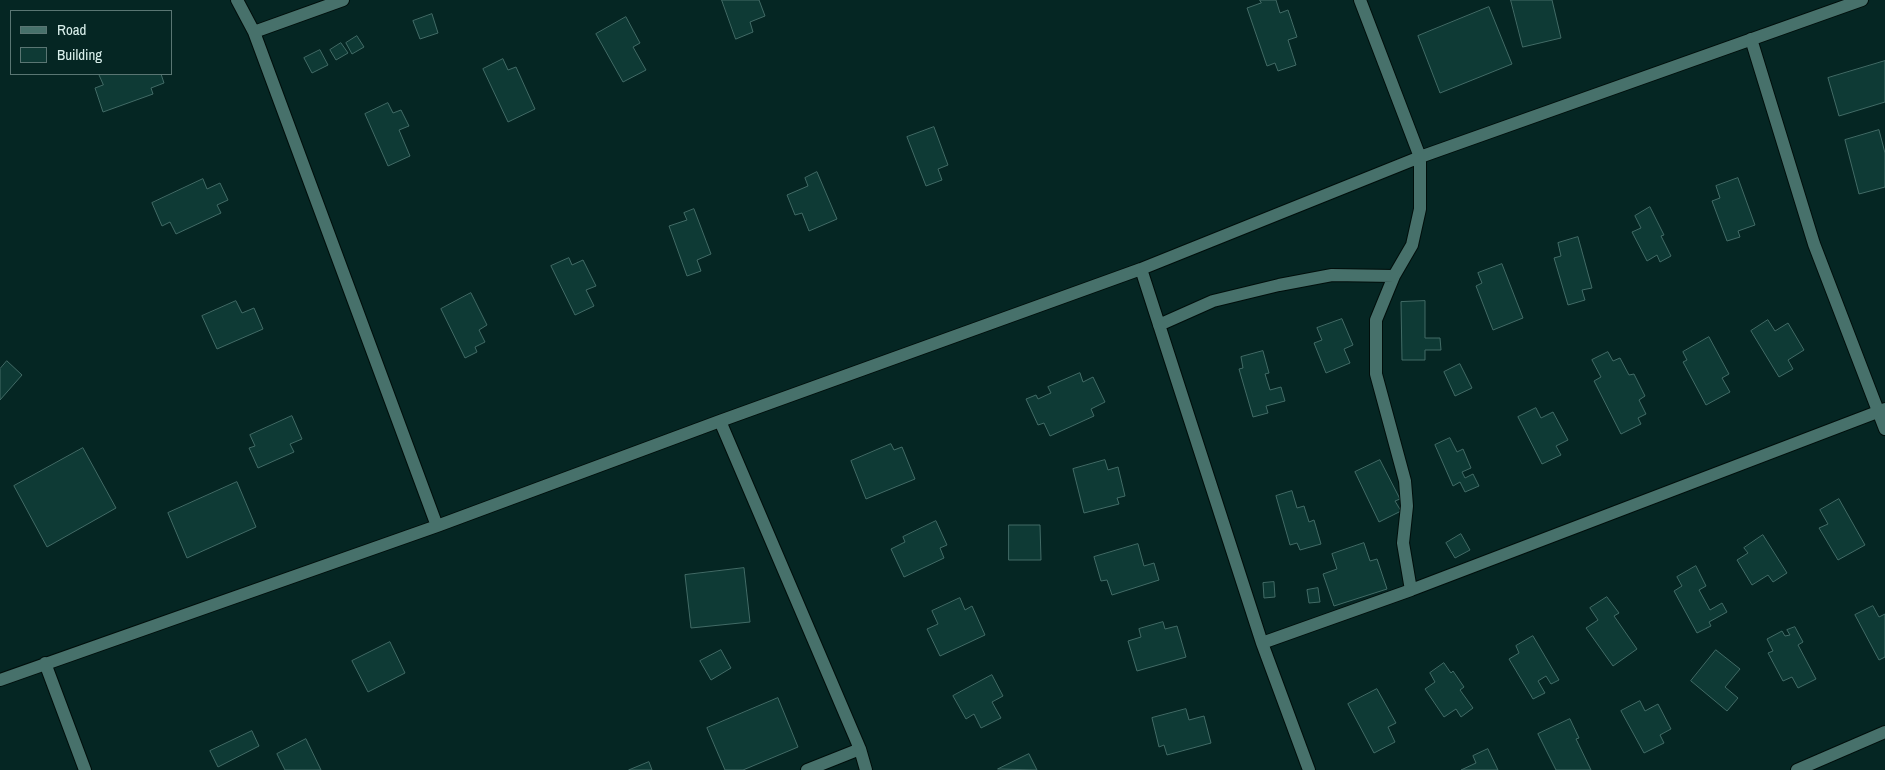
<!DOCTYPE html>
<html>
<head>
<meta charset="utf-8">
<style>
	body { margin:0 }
	#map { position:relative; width:1885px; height:770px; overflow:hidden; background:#052623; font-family:"Archivo Narrow",sans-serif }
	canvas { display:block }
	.legend { position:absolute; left:10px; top:10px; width:162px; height:65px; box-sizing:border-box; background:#052623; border:1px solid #5a7673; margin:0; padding:6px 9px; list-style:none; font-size:15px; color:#d9efeb }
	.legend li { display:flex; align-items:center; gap:10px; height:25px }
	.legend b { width:25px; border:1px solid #5a7673 }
</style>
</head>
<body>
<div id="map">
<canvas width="1885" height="770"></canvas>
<ul class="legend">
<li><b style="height:6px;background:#47716b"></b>Road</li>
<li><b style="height:14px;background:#0e3a35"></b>Building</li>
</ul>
</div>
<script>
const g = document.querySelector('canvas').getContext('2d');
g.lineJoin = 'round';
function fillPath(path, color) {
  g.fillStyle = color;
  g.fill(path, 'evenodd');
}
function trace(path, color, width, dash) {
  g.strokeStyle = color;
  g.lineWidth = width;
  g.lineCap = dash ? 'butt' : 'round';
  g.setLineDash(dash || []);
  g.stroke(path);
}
const building = new Path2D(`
	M722 0H759L765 16 750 22 753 32 736 39Z
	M1260 0H1276L1280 13 1288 10 1297 37 1288 40 1296 65 1278 71 1275 63 1267 66 1247 8 1261 3Z
	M1511 0H1552L1561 38 1523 47Z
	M1489 7 1512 64 1440 93 1418 36Z
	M432 14 438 33 420 39 413 21Z
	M626 17 640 43 633 47 646 70 623 82 596 34Z
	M357 36 364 47 352 54 346 43Z
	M341 43 348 53 336 60 330 50Z
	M320 50 328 65 312 73 304 58Z
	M503 59 508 70 516 67 535 109 508 122 483 69Z
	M1885 61V102L1839 116 1828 78Z
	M99 74H161L164 83 151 88 153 94 103 112 95 88 103 85Z
	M388 103 393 113 401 110 409 126 399 130 410 156 388 166 365 114Z
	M934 127 948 165 938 169 942 180 926 186 907 137Z
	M1879 130 1885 153V187L1859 194 1845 140Z
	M817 172 837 219 809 231 802 213 795 215 787 195 808 186 805 178Z
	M1738 178 1755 225 1738 231 1740 237 1727 241 1712 201 1720 198 1716 186Z
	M203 179 207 189 220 183 228 200 217 205 221 213 176 234 170 222 162 226 152 203Z
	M1650 207 1664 235 1661 236 1671 256 1660 262 1657 255 1647 261 1632 232 1641 228 1635 216Z
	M694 209 711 254 697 260 701 271 687 276 669 226 687 220 684 213Z
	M1578 237 1592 288 1582 290 1585 300 1568 305 1554 258 1561 256 1558 243Z
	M569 258 572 265 583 260 596 286 586 290 594 306 575 315 551 266Z
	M1502 264 1523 318 1493 330 1476 286 1482 283 1478 273Z
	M471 293 487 325 479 330 485 342 475 347 477 352 465 358 441 309Z
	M236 301 242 313 254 308 263 329 217 349 202 316Z
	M1425 301V338H1440L1441 350H1425V360H1402L1401 302Z
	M1342 319 1353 345 1344 349 1350 363 1326 373 1314 343 1322 340 1317 328Z
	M1768 320 1775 331 1788 323 1804 350 1788 360 1793 369 1779 377 1751 331Z
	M1709 337 1729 374 1722 378 1730 392 1706 405 1683 362 1687 360 1683 352Z
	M1263 351 1269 373 1265 374 1270 390 1281 387 1285 401 1266 406 1268 413 1253 417 1239 369 1243 368 1241 357Z
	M1608 352 1613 361 1620 358 1629 375 1634 374 1645 396 1639 400 1646 414 1638 418 1641 424 1621 434 1594 381 1601 377 1592 360Z
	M7 361 22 375 0 400V369Z
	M1460 364 1472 388 1455 396 1444 372Z
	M1080 373 1083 382 1093 377 1105 402 1091 409 1094 416 1050 436 1044 423 1038 425 1026 399 1036 395 1038 399 1051 393 1048 387Z
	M1536 408 1541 418 1553 412 1568 440 1556 446 1561 455 1542 464 1518 417Z
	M292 416 302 439 290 444 294 452 258 468 249 448 255 446 250 435Z
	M1450 438 1457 452 1463 449 1471 468 1462 472 1465 478 1473 474 1479 486 1465 492 1460 482 1453 486 1435 445Z
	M891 444 894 450 902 447 915 479 866 499 851 461Z
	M83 448 116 508 47 547 14 486Z
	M1105 460 1108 470 1118 467 1125 496 1117 498 1119 504 1084 513 1073 469Z
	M1380 460 1400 499 1395 501 1401 511 1379 522 1355 472Z
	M237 482 256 527 187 558 168 513Z
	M1292 491 1297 508 1304 506 1309 522 1314 520 1321 544 1300 550 1297 543 1290 545 1276 496Z
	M1839 499 1865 545 1838 560 1819 528 1828 524 1820 510Z
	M936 521 947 545 940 548 944 558 904 577 891 549 905 542 903 537Z
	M1009 525H1040L1041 560H1009Z
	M1461 534 1470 550 1455 558 1446 543Z
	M1763 535 1787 573 1773 582 1768 575 1752 585 1737 560 1748 553 1744 548Z
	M1364 543 1370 561 1377 559 1387 589 1334 606 1323 574 1337 569 1332 554Z
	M1138 544 1144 566 1154 563 1159 580 1112 595 1107 580 1101 581 1094 557Z
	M1696 566 1706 586 1699 590 1710 610 1722 603 1727 612 1709 622 1711 626 1697 633 1674 591 1682 586 1677 577Z
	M744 568 750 622 691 628 685 575Z
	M1274 582 1275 597 1264 598 1263 583Z
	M1318 588 1320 602 1309 603 1307 590Z
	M1607 597 1619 613 1614 616 1637 649 1613 666 1586 628 1598 620 1590 608Z
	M960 598 965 610 972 606 985 635 940 656 927 629 938 624 932 611Z
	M1873 606 1879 617 1885 614V657L1879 660 1855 615Z
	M1163 622 1165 629 1177 626 1186 657 1137 671 1128 641 1141 637 1139 629Z
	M1795 627 1803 642 1798 645 1816 679 1798 688 1792 677 1783 681 1768 653 1773 651 1767 639 1782 631 1785 636 1790 635 1787 630Z
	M1533 636 1559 680 1551 684 1546 676 1538 681 1545 693 1533 699 1509 659 1519 653 1516 646Z
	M390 642 405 673 368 692 352 661Z
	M721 650 731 668 711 680 700 661Z
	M1716 650 1740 669 1725 687 1738 698 1727 711 1691 681Z
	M1444 663 1451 673 1453 671 1464 687 1460 690 1473 708 1461 717 1456 709 1444 717 1425 689 1435 682 1430 673Z
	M992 675 1003 696 992 702 1001 718 981 728 974 714 966 719 953 696Z
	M1377 689 1396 723 1388 727 1395 742 1374 753 1348 704Z
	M778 698 798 747 743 770H725L707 728Z
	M1640 701 1645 711 1658 704 1671 729 1660 735 1664 743 1644 753 1621 711Z
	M1186 709 1189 720 1204 716 1211 743 1167 755 1164 745 1159 747 1152 718Z
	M1570 719 1579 738 1576 739 1591 770H1556L1538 734Z
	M252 731 259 746 218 767 210 751Z
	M306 739 321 770H285L277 754Z
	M1488 749 1498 770H1461L1476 763 1473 756Z
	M1029 754 1037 770 998 769Z
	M649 762 652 770H629Z`);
fillPath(building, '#0e3a35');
trace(building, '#426b66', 1);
const street = new Path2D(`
	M237 0 254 32 437 526
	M1360 0 1420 157V209L1412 245 1394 276 1376 320V374L1405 481 1407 506 1403 543 1411 590
	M254 32 343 0
	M1751 39 1814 244 1885 429
	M1141 269 1262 643 1309 770
	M1159 325 1213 301 1279 285 1332 275 1394 276
	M720 421 860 749 866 770
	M1262 643 1411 590 1885 409
	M45 663 85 770
	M0 680 437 526 720 421 1141 269 1420 157 1862 0
	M807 770 860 749
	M1797 770 1885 732`);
trace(street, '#000e0b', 14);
trace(street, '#47716b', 12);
</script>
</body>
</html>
